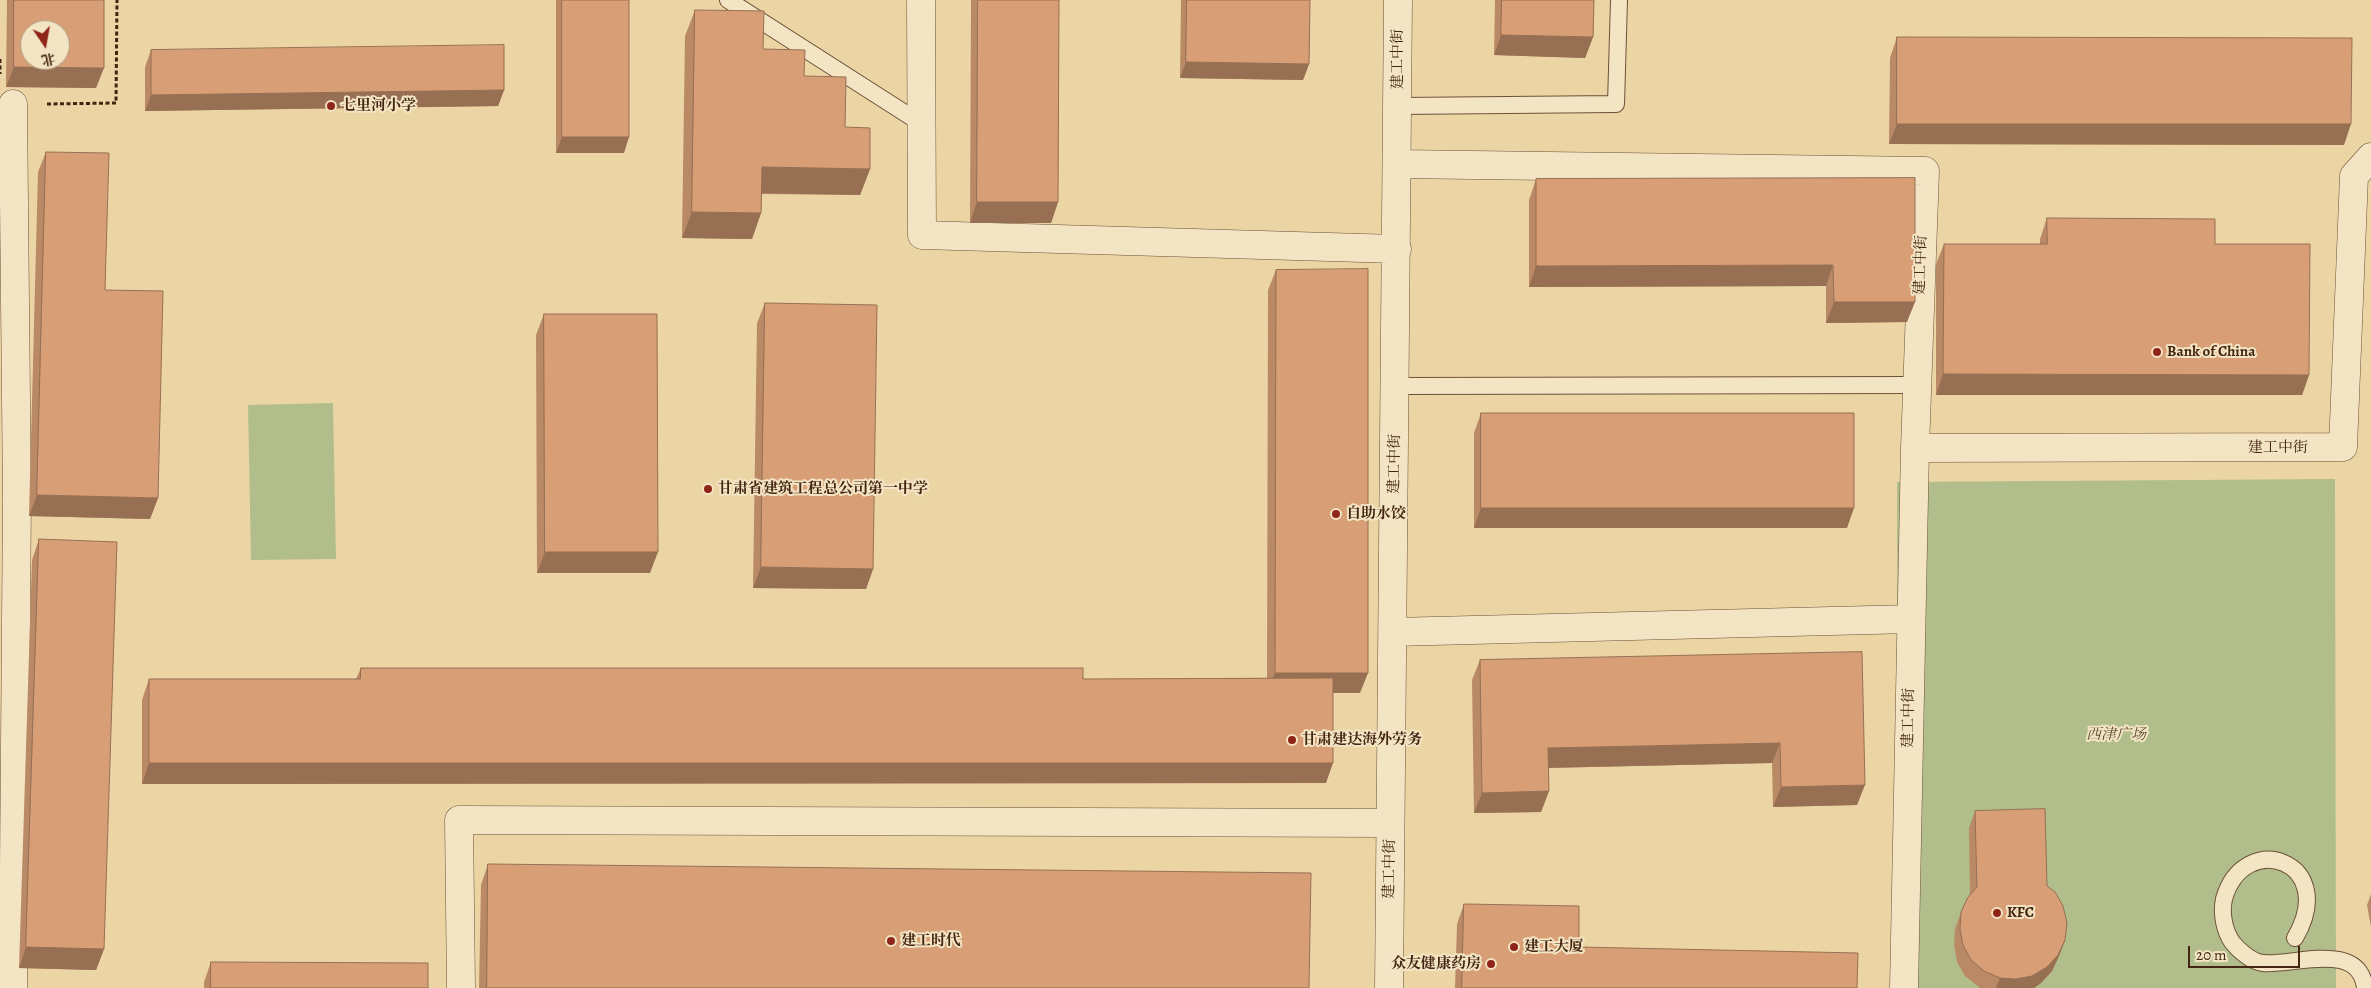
<!DOCTYPE html>
<html>
<head>
<meta charset="utf-8">
<style>
	body { margin:0 }
	#map { position:relative; width:2371px; height:988px; overflow:hidden; background:#ecd5a5; font-family:Alegreya,"Noto Serif SC",serif }
	canvas { display:block }
	.north { position:absolute; left:20px; top:20px; width:50px; height:50px; box-sizing:border-box; background:#f3e4c4; border:1px solid #ad987d; border-radius:50%; rotate:168deg; font-size:14px; font-weight:700; line-height:20px; text-align:center; color:#432512 }
	.north::after { content:''; display:block; margin:auto; width:18px; height:22px; background:#8f2418; clip-path:polygon(50% 0,100% 100%,50% 72%,0 100%) }
	.scale { position:absolute; left:2188px; top:946px; width:112px; height:22px; box-sizing:border-box; border:2px solid #432512; border-top:0; padding-left:6px; font-size:15px; line-height:18px; white-space:nowrap; color:#432512; -webkit-text-stroke:4px #f3e4c4; paint-order:stroke }
</style>
</head>
<body>
<div id="map">
<canvas width="2371" height="988"></canvas>
<div class="north">北</div>
<div class="scale">20 m</div>
</div>
<script>
const g = document.querySelector('canvas').getContext('2d');
g.lineJoin = 'round';
function fillPath(path, color) {
  g.fillStyle = color;
  g.fill(path, 'evenodd');
}
function trace(path, color, width, dash) {
  g.strokeStyle = color;
  g.lineWidth = width;
  g.lineCap = dash ? 'butt' : 'round';
  g.setLineDash(dash || []);
  g.stroke(path);
}
function write(font, color, halo, rows, align = 'center') {
  g.font = font + ' Alegreya,"Noto Serif SC",serif';
  g.lineWidth = 4;
  g.setLineDash([]);
  g.textBaseline = 'middle';
  g.strokeStyle = halo;
  g.fillStyle = color;
  for (const [text, x, y, turn = 0] of rows) {
    g.save();
    g.translate(x, y);
    g.rotate((+turn || 0) * Math.PI / 180);
    g.textAlign = isNaN(turn) ? turn : align;
    if (halo) g.strokeText(text, 0, 0);
    g.fillText(text, 0, 0);
    g.restore();
  }
}
fillPath(new Path2D(`
	M333 403 336 559 251 560 248 405Z
	M2335 479 2336 988H1898L1897 482Z`), '#b1be8b');
const service = new Path2D(`
	M728 0 922 124
	M1398 106 1616 104 1619 0
	M1396 386 1917 385
	M2295 938C2340 861 2244 828 2224 899 2221 913 2224 930 2232 942 2239 951 2252 962 2263 963 2294 966 2359 940 2365 988`);
const minor = new Path2D(`
	M921 0 922 235 1397 249
	M13 104 17 498 13 988
	M1398 164 1925 171 1915 448 2343 447 2354 176 2371 157
	M1393 632 1911 619
	M461 988 459 820 1390 823
	M1389 988 1398 0
	M1904 988 1915 448`);
trace(service, '#6d5137', 18);
trace(minor, '#6d5137', 29);
trace(new Path2D(`
	M0 59V74
	M47 104 116 103 117 0`), '#432512', 3, [4, 2.5]);
trace(service, '#f3e4c4', 16);
trace(minor, '#f3e4c4', 28);
fillPath(new Path2D(`
	M7 0H104L96 88 6 87Z
	M556 0H629L624 153H556Z
	M971 0H1059L1058 202 1051 223H970Z
	M1181 0H1310L1309 64 1303 80 1180 78Z
	M1495 0H1594L1593 37 1585 58 1494 55Z
	M695 10 763 49 804 76 845 127 870 169 860 195 762 194 761 213 752 239 682 238 685 36Z
	M1897 37 2344 145 1889 144 1890 58Z
	M151 50 504 90 498 106 145 111V67Z
	M46 152 105 290 158 498 150 519 29 516 38 172Z
	M1915 178 1907 322 1826 323V286L1529 287V200L1536 179Z
	M2047 218 2215 244 2309 375 2302 395H1936V264L1944 244H2040V239Z
	M1276 270 1360 693H1333L1326 783 142 784V700L149 679H356L361 668 1083 679 1267 678 1268 290Z
	M765 303 873 569 866 589 753 588 757 323Z
	M544 314 650 573H537L536 335Z
	M1481 413 1847 528H1474V433Z
	M39 539 104 949 96 970 19 968 32 560Z
	M1862 652 1857 805 1773 807 1772 763 1548 768 1549 791 1541 812 1474 813 1472 680 1480 660Z
	M1975 811 2047 886 2065 940 2059 956 2052 971 2041 983 2034 988H1980L1965 976 1957 962 1954 945 1955 929 1961 912 1970 894 1969 828Z
	M488 864 1309 988H479L481 885Z
	M2371 894V927L2367 905Z
	M1464 904 1579 947 1857 988H1455L1457 924Z
	M211 962 428 988H204V982Z`), '#ba8965');
fillPath(new Path2D(`
	M1501 35 1593 37 1585 58 1494 55Z
	M1186 62 1309 64 1303 80 1180 78Z
	M14 67 104 68 96 88 6 87Z
	M504 90 498 106 145 111 151 95Z
	M1897 124H2351L2344 145 1889 144Z
	M562 137H629L624 153H556Z
	M762 167 870 169 860 195 753 193Z
	M977 202H1058L1051 223H970Z
	M692 212 761 213 752 239 682 238Z
	M1833 265 1826 286 1529 287 1536 266Z
	M1834 302H1915L1907 322 1826 323Z
	M1943 374 2309 375 2302 395H1936Z
	M37 495 158 498 150 519 29 516Z
	M1481 508H1854L1847 528H1474Z
	M545 552H658L650 573H537Z
	M761 567 873 569 866 589 753 588Z
	M1275 673H1368L1360 693H1267Z
	M1780 743 1772 763 1540 768 1548 748Z
	M149 763H1333L1326 783 142 784Z
	M1865 785 1857 805 1773 807 1781 787Z
	M1549 791 1541 812 1474 813 1482 793Z
	M2065 940 2059 956 2052 971 2041 983 2034 988H1996L2000 978Z
	M26 947 104 949 96 970 19 968Z`), '#976f53');
const building = new Path2D(`
	M14 0H104V68L14 67ZM30 30H60V60H30Z
	M562 0H629V137H562Z
	M978 0H1059L1058 202H977Z
	M1187 0H1310L1309 64 1186 62Z
	M1502 0H1594L1593 37 1501 35Z
	M695 10 764 11 763 49 805 50 804 76 846 77 845 127 870 128V169L762 167 761 213 692 212Z
	M1897 37 2352 38 2351 124H1897Z
	M504 45V90L151 95V50Z
	M46 152 109 153 105 290 163 291 158 498 37 495Z
	M1915 178V302H1834L1833 265 1536 266V179Z
	M2047 218 2215 219V244H2310L2309 375 1943 374 1944 244H2047Z
	M1368 269V673H1275L1276 270Z
	M765 303 877 305 873 569 761 567Z
	M544 314H657L658 552H545Z
	M1481 413H1854V508H1481Z
	M39 539 117 542 104 949 26 947Z
	M1862 652 1865 785 1781 787 1780 743 1548 748 1549 791 1482 793 1480 660Z
	M361 668H1083V679L1333 678V763H149V679H360Z
	M2045 809 2047 886 2055 892 2063 906 2067 923 2065 940 2058 955 2047 967 2032 976 2016 979 2000 978 1984 971 1971 960 1963 945 1960 929 1961 912 1968 897 1977 887 1975 811Z
	M488 864 1311 873 1309 988H487Z
	M1464 904 1579 906V947L1858 953 1857 988H1462Z
	M211 962 428 963V988H211Z`);
fillPath(building, '#d89f76');
trace(building, '#976f53', 1);
for (const [x, y, r, color] of [
	[331,106,5,"#8f2418"],
	[2157,352,5,"#8f2418"],
	[708,489,5,"#8f2418"],
	[1336,514,5,"#8f2418"],
	[1292,740,5,"#8f2418"],
	[1997,913,5,"#8f2418"],
	[891,941,5,"#8f2418"],
	[1514,947,5,"#8f2418"],
	[1491,964,5,"#8f2418"]
]) {
  const dot = new Path2D();
  dot.arc(x, y, r, 0, 2 * Math.PI);
  g.fillStyle = color;
  g.fill(dot);
  trace(dot, '#f3e4c4', 2);
}
write('15px', '#432512', '#f3e4c4', [
	["建工中街",1398,59,-90],
	["建工中街",1921,265,-88],
	["建工中街",2278,448],
	["建工中街",1395,464,-89],
	["建工中街",1909,718,-89],
	["建工中街",1390,869,-89]
]);
write('bold 15px', '#432512', '#f3e4c4', [
	["七里河小学",341,106],
	["Bank of China",2167,352],
	["甘肃省建筑工程总公司第一中学",718,489],
	["自助水饺",1346,514],
	["甘肃建达海外劳务",1302,740],
	["KFC",2007,913],
	["建工时代",901,941],
	["建工大厦",1524,947],
	["众友健康药房",1481,964,"right"]
], 'left');
write('italic 15px', '#5e4b30', '#f3e4c4', [
	["西津广场",2116,735]
]);
</script>
</body>
</html>
